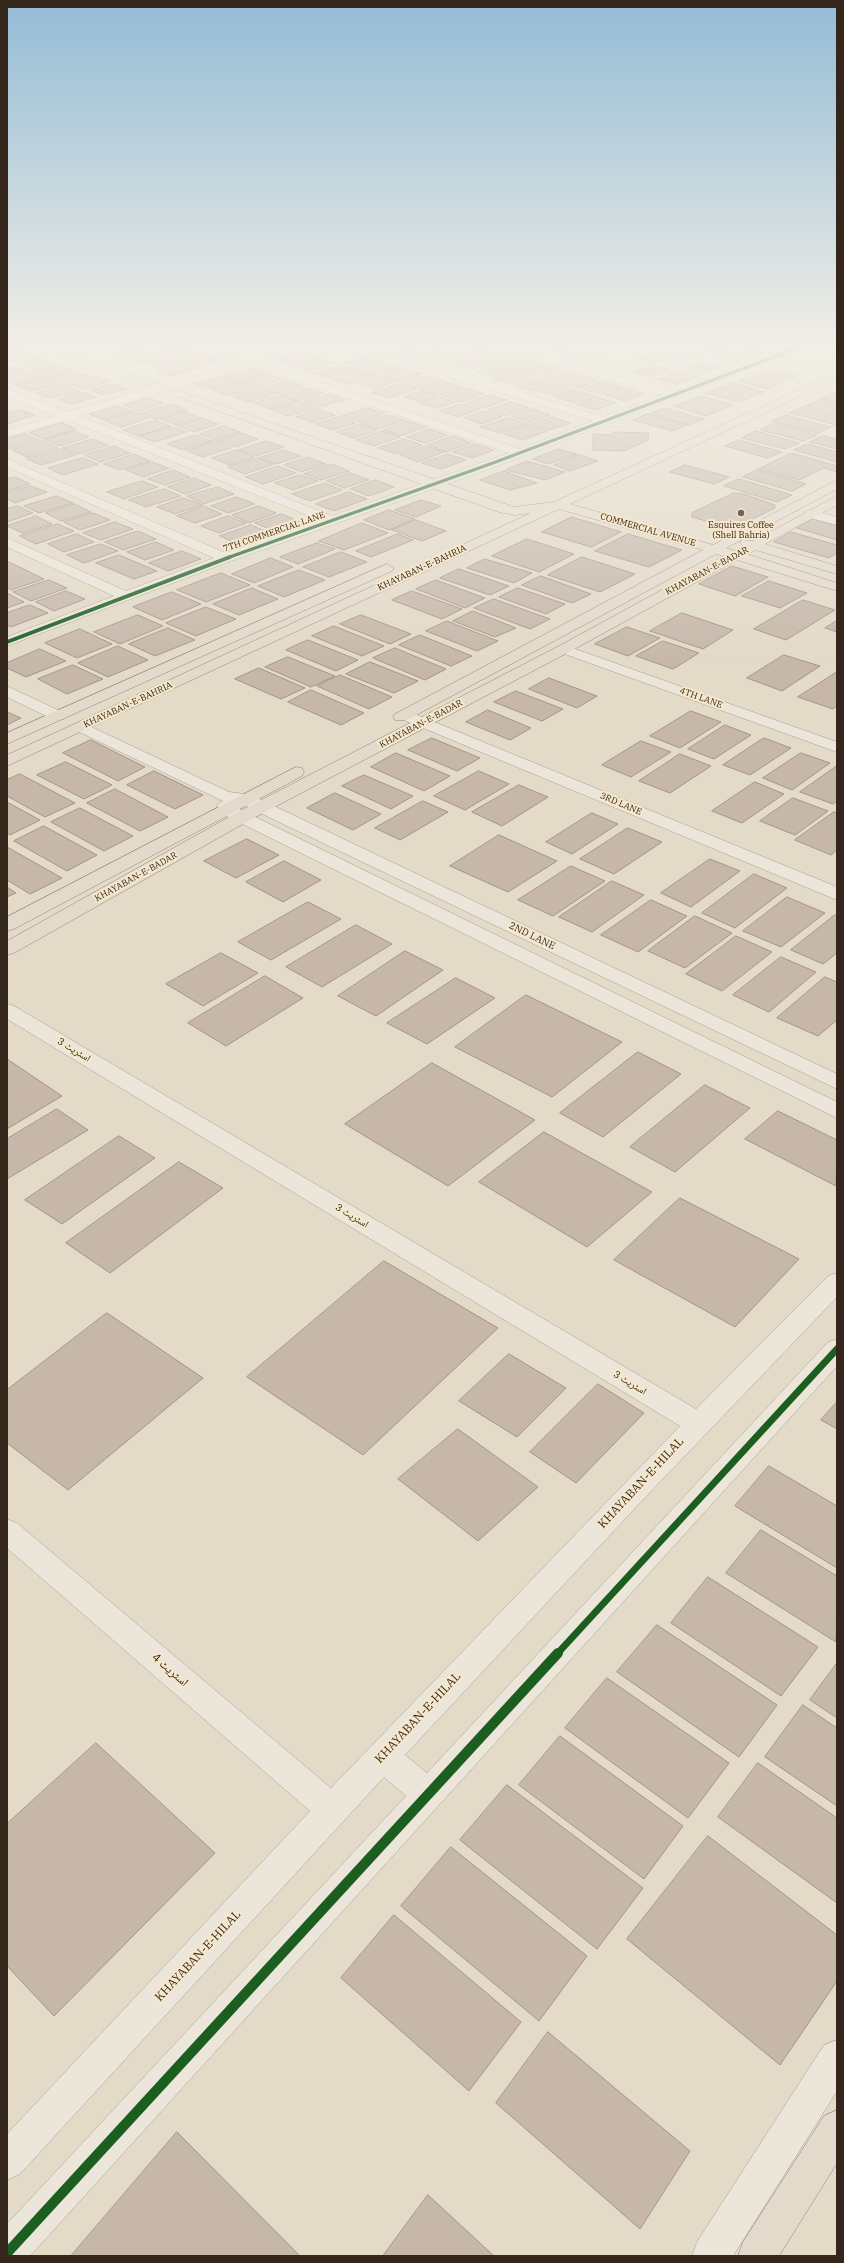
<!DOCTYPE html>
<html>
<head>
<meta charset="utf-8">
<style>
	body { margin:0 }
	#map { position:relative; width:844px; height:2263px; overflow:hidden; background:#e3dac8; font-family:"IBM Plex Serif",serif }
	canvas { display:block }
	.frame { position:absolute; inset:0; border:8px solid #35261b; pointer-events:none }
</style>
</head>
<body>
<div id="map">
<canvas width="844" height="2263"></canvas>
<div class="frame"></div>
</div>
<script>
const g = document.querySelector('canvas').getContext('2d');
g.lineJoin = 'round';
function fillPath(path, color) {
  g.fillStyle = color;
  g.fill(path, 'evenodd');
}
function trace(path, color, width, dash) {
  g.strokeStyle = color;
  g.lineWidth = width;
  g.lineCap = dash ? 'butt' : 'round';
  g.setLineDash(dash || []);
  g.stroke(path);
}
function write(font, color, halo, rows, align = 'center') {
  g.font = font + ' "IBM Plex Serif","Noto Naskh Arabic",serif';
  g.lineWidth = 4;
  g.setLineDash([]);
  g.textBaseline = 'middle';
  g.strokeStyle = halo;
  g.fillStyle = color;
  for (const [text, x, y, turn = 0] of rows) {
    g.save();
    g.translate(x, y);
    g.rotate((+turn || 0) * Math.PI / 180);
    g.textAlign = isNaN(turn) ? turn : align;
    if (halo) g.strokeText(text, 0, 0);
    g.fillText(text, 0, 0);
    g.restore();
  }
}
const building = new Path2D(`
	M7 349H17L24 351 7 355Z
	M124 349H143L149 350 124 357 111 352Z
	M158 349H190L166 355 153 350Z
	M192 349 206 353 182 360 168 355Z
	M392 349H422L407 353Z
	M431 349H442L452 351 430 359 414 354Z
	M471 349H489L496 350 477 357 460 352Z
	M548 349H579L564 353Z
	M589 349 607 353 587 360 570 355Z
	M701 349H734L718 354Z
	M741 349 759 353 741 360 723 355Z
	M748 349H771L761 352Z
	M656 351 673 356 654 363 636 358Z
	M151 352 165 356 141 363 127 358Z
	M302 352 317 357 290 365 275 360Z
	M501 352 517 356 495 363 479 359Z
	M25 353 38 358 18 363 7 359Z
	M456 353 472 357 449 365 433 360Z
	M210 355 224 360 200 366 186 361Z
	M168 356 183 361 158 368 144 363Z
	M366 357 381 362 360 368 345 363Z
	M319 358 335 363 308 371 293 366Z
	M520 358 537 362 515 370 498 365Z
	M42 359 55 364 35 370 22 365Z
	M473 359 489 364 472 369 456 364Z
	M186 363 200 368 170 376 156 371Z
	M385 363 400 368 380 375 364 370Z
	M540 363 557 368 538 375 521 370Z
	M701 363 719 368 699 375 682 370Z
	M58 365 71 370 47 377 34 372Z
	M340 365 356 369 328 378 313 373Z
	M497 365 514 370 494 377 477 372Z
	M654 365 671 370 652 377 634 372Z
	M13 366 26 371 7 377V368Z
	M251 368 266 373 241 380 226 375Z
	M405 369 421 374 398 382 381 377Z
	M359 370 375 375 348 384 332 379Z
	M558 370 575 375 559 381 542 376Z
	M771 370 796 376 767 389 739 381Z
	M73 371 88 376 64 383 50 378Z
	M517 371 534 376 511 384 495 379Z
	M32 372 45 378 16 385 7 381V379Z
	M679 372 697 377 677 384 659 379Z
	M267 374 282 379 256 387 242 382Z
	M581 375 599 380 579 388 560 383Z
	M96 376 110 381 83 389 69 384Z
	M223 376 238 381 209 389 194 384Z
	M426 376 443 381 420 389 403 383Z
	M378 377 395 382 374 389 358 383Z
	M46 378 59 384 31 391 18 386Z
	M538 378 555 383 533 391 515 385Z
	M288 381 303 386 277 394 262 388Z
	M605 381 623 387 601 394 583 389Z
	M238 382 254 388 228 396 213 390Z
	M445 382 463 387 439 395 422 390Z
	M733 383 764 392 738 402 706 393Z
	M115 384 127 389 103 395 90 390Z
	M399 384 416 389 389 398 372 393Z
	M558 384 575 390 556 396 538 391Z
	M65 385 79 391 50 398 37 393Z
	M308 388 323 393 297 401 281 395Z
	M467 388 484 394 460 402 443 396Z
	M625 388 643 394 624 401 606 395Z
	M259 389 275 394 249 402 233 397Z
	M420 391 436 396 420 402 404 397Z
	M577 391 595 396 575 403 558 398Z
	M84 392 96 397 71 404 59 399Z
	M834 393 837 394V403L821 399Z
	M329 394 345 400 319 407 303 402Z
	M490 395 507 400 483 408 466 403Z
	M280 396 296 401 270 409 254 403Z
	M702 396 732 405 706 416 674 406Z
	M438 397 455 402 437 408 420 403Z
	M596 397 615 403 596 410 577 405Z
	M148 398 163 403 139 411 124 405Z
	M819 400 837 405V414L806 406Z
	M299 402 315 408 288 416 272 410Z
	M511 402 529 408 505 416 488 410Z
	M173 404 187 410 156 419 141 413Z
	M461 404 479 409 458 417 440 411Z
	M118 406 133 411 104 420 90 414Z
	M803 407 837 416V425L790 413Z
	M367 408 384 413 358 422 342 416Z
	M665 408 704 419 690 425 650 414Z
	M319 409 335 415 312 422 296 417Z
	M532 409 550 415 530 422 512 417Z
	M21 410 35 415 7 424V414Z
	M484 411 502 417 481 424 464 418Z
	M135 412 149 418 121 427 106 421Z
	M186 412 201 418 177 425 161 419Z
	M647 414 687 425 672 431 633 420Z
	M387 415 404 420 378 429 361 423Z
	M786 415 831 427 818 433 772 421Z
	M338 417 355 423 332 430 315 424Z
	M553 417 571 423 549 430 531 424Z
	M202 418 218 424 194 432 178 426Z
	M509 418 527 424 499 433 481 427Z
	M155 420 170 426 138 436 123 430Z
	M408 421 426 427 400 436 383 430Z
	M62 423 77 429 43 439 29 433Z
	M775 423 817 435 803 441 761 430Z
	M360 424 377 430 353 438 337 432Z
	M528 425 547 431 523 440 504 434Z
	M224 426 240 432 216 440 200 434Z
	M172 427 187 432 155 442 139 436Z
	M429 429 447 435 425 443 407 437Z
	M74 431 89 437 60 446 45 440Z
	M382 431 400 437 374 446 356 440Z
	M756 431 799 443 785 449 742 438Z
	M613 432 649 433 648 440 624 451 593 450V434L612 435Z
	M242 433 258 439 235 447 218 441Z
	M25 434 39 440 7 449V439Z
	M195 435 212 441 183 450 167 444Z
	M453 436 471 443 446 452 428 445Z
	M824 436 837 439V449L810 442Z
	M93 439 108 445 78 454 63 448Z
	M404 439 422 445 396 454 378 448Z
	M739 440 782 452 767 458 725 446Z
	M43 441 58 448 27 457 12 450Z
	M215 441 231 448 203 457 187 451Z
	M267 441 284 447 256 456 239 450Z
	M475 444 494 450 472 458 453 452Z
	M808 444 837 452V462L794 450Z
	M114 446 130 453 100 462 84 455Z
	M426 446 444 452 418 462 400 455Z
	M62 449 76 455 41 465 27 459Z
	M558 449 577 454 549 464 533 459Z
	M237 450 254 457 229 465 212 458Z
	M284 450 301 456 276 464 259 458Z
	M792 453 837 466V472L824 468 799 480 759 469Z
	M134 454 150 461 120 470 104 464Z
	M448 454 466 460 441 469 422 463Z
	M579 455 598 461 570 471 554 465Z
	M308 457 326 464 301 472 284 465Z
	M83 458 98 464 63 475 48 468Z
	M257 458 274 464 245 474 228 467Z
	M527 461 565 472 545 480 506 470Z
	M152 462 169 468 143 477 126 470Z
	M332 464 349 471 321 480 304 474Z
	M685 465 729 477 714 484 670 472Z
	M278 466 296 473 263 484 246 477Z
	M173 470 190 477 165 485 148 479Z
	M757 470 806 484 792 491 743 477Z
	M504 471 537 483 510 490 480 480Z
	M351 473 369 480 344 488 327 481Z
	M300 475 318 481 293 490 275 483Z
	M15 477 30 484 7 491V479Z
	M194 478 211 485 185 494 168 487Z
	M739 479 792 495 777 502 724 486Z
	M376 480 394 487 369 496 351 489Z
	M142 481 158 487 124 499 107 492Z
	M325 483 342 490 310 501 292 494Z
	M31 486 47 492 15 503 7 499V493Z
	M218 487 234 494 203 504 187 496Z
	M164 489 181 496 146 507 129 500Z
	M349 492 367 499 334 511 316 504Z
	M734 493 744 494 775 505V508L734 528 726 527 692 517V513Z
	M57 496 73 503 39 513 24 506Z
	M237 497 255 504 228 513 211 506Z
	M184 498 202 505 175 514 157 507Z
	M421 500 441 506 416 517 395 510Z
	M75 504 91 512 61 521 46 513Z
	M17 506 33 513 7 522V509Z
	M204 506 222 514 195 523 177 516Z
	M259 506 276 513 249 523 232 515Z
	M389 510 415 519 389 530 364 520Z
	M93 513 110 520 80 530 64 522Z
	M282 514 300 522 274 531 255 523Z
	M36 516 52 524 23 533 7 526Z
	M228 516 246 523 219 533 201 526Z
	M572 517 621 532 591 547 542 532Z
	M813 519 837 526V540L797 528Z
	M416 520 446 531 422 541 392 530Z
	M115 522 133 529 101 540 83 533Z
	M362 523 388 533 344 550 319 541Z
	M58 524 74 531 36 544 20 536Z
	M251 525 269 533 238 544 220 536Z
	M138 531 156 539 123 550 105 542Z
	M791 532 837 545V553L829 558 774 542Z
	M77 534 94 542 64 552 48 544Z
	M398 534 413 540 371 557 356 551Z
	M628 534 682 550 649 567 595 551Z
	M527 539 574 554 539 572 492 556Z
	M156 542 174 550 145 560 127 552Z
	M317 543 335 549 298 564 280 557Z
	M101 544 118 551 84 563 67 555Z
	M182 551 201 559 168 571 149 563Z
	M341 552 367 562 329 577 303 567Z
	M119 555 157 571 134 579 96 563Z
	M582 557 635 574 600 592 548 575Z
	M271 558 293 567 254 583 232 574Z
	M485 559 532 573 514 583 467 568Z
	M9 562 44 579 11 590 7 588V563Z
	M732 566 768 577 735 596 699 584Z
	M459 569 509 586 490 595 440 578Z
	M299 570 325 580 284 597 258 586Z
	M221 573 250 585 206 602 177 590Z
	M541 576 591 594 572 603 522 585Z
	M49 580 67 588 31 601 13 592Z
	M436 580 485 598 465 608 416 589Z
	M769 581 807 593 780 608 742 596Z
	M252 588 278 599 239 615 213 604Z
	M518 588 565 604 546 614 499 597Z
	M66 591 85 599 54 611 36 602Z
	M412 591 462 609 442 619 392 600Z
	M172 592 201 604 162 620 133 607Z
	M7 593 24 602 7 608Z
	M494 599 550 619 530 629 474 608Z
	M803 600 835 610 786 640 754 629Z
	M30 605 48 613 11 627 7 625V613Z
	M206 607 236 619 196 636 166 623Z
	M473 611 516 628 495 637 453 621Z
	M682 613 733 630 703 649 650 631Z
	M138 615 163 626 120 644 94 632Z
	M361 615 411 634 390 644 340 624Z
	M447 621 498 641 477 651 426 631Z
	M837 621V632L825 628Z
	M334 626 384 646 362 656 312 636Z
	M627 627 660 638 628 656 595 644Z
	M168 628 195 640 155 656 129 644Z
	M80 629 112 644 77 658 45 643Z
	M420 635 472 656 451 666 399 645Z
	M308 640 358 660 336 671 286 650Z
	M663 641 699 653 673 669 636 656Z
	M118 646 148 660 108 677 78 663Z
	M395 648 446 669 425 680 373 658Z
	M40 649 66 661 26 677 7 668V663Z
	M784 655 820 666 782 691 747 678Z
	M288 657 335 676 311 687 265 667Z
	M370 662 418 681 394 693 346 674Z
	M73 665 103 679 67 694 38 679Z
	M259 668 305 688 281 699 235 679Z
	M837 672V706L833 709 798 697Z
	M340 675 392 697 369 709 317 686Z
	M549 678 597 696 577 708 529 689Z
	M311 690 364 713 341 725 288 702Z
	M516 691 563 709 542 721 494 702Z
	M488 710 531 728 510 740 466 722Z
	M691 711 721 722 680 748 650 736Z
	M7 712 21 718 7 725Z
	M725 725 751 735 714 759 688 749Z
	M432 738 480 758 457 771 408 750Z
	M764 738 791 748 750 775 723 765Z
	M91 740 145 767 118 781 63 753Z
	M641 741 671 752 631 777 602 765Z
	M396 753 450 776 424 791 371 767Z
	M801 753 830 763 792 790 763 778Z
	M680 754 711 766 670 793 639 781Z
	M66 762 112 785 84 799 37 775Z
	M837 766V801L833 804 800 792Z
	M154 771 203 795 175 809 127 785Z
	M479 771 509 784 465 810 434 796Z
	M20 774 75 803 45 817 7 796V780Z
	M364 775 413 796 391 809 342 786Z
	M755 782 784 794 742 823 712 811Z
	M519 785 548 797 502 826 472 812Z
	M115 789 168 817 140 831 87 803Z
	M335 793 381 814 353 830 307 808Z
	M793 798 828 811 795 835 760 821Z
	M423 801 448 812 400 840 375 828Z
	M7 802 40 820 10 835 7 833Z
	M80 808 133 836 104 851 51 822Z
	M834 812 837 813V850L831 855 795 840Z
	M592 813 618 824 572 854 546 842Z
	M44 826 97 855 67 871 14 841Z
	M628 828 662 842 614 874 580 859Z
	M499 835 557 861 508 892 450 866Z
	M247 839 279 855 236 878 204 861Z
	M7 847 62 878 30 894 7 880Z
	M710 859 740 871 691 907 661 893Z
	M284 861 321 880 283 902 246 882Z
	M571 866 605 881 553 916 518 900Z
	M754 874 787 888 735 928 702 913Z
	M612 881 644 895 592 932 559 917Z
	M7 887 16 893 7 897Z
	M787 897 825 913 781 947 743 931Z
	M651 900 687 916 638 952 601 935Z
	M308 902 341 919 271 960 238 942Z
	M835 915 837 916V953L823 964 791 950Z
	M695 916 732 933 685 968 648 951Z
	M356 925 392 944 322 987 286 967Z
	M736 936 772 952 722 991 686 974Z
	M405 951 443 970 376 1016 338 996Z
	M221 953 258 973 203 1006 166 984Z
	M781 957 816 972 769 1012 733 995Z
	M265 976 303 998 226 1046 188 1023Z
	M825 977 837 982V1020L818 1036 777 1018Z
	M456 978 495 998 427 1044 387 1023Z
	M526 995 622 1042 552 1097 455 1047Z
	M638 1052 681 1074 603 1137 560 1113Z
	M7 1059 62 1096 7 1129Z
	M432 1063 535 1120 448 1186 345 1124Z
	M705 1085 750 1108 675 1172 630 1147Z
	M57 1109 88 1130 7 1179V1139Z
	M778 1111 837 1140 836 1186 745 1139Z
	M544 1132 652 1192 587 1247 479 1182Z
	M119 1136 155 1158 62 1224 25 1200Z
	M179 1162 223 1188 110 1273 66 1243Z
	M680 1198 799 1259 735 1327 614 1260Z
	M384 1261 498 1328 363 1455 247 1377Z
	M107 1313 203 1378 68 1490 7 1443V1390Z
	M509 1354 566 1388 517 1437 459 1401Z
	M598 1384 644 1413 576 1483 530 1452Z
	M837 1402V1429L821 1420Z
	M458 1429 538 1487 478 1541 398 1479Z
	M769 1466 837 1506V1568L735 1506Z
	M761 1530 837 1576 836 1642 726 1573Z
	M708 1577 818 1647 781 1696 671 1623Z
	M657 1625 777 1705 739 1757 617 1672Z
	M837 1663V1718L810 1700Z
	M607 1678 729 1763 688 1818 565 1728Z
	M803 1705 837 1728V1806L765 1757Z
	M560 1736 683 1826 644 1879 519 1785Z
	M96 1743 215 1853 54 2016 7 1966V1824Z
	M758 1763 837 1818V1903L718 1817Z
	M507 1785 643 1888 597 1949 460 1840Z
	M708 1836 837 1935V1981L780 2065 627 1939Z
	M451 1847 587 1956 539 2021 401 1906Z
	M394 1915 521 2022 469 2091 341 1978Z
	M548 2032 690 2151 640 2229 496 2103Z
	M177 2132 300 2256H71Z
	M428 2195 494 2256H383Z`);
fillPath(building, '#c6b7a9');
trace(building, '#a29588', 1);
const minor = new Path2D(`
	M207 349H221L251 359 285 349H299L298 351 261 362 520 449 593 421 365 351 364 349H378L604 417 662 395 508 351 507 349H521L672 392 733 369 668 351 667 349H682L743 365 787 349H800L497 466 231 561 7 646V637L114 596 7 547V538L126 591 214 558 7 467V459L226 553 320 520 67 420 7 437V430L57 416 7 396V389L68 412 240 362ZM250 365 509 453 332 516 79 416Z
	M811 510 837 517V525L807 517 805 514 807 511Z
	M564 645 837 742V752L559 652 557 649 559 646Z
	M7 686 64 713 66 716 64 719H52L7 697Z
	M405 710 837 887V900L399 718 397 715 399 712Z
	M81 722 229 792 251 795 837 1074V1089L256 811 241 803 233 802 235 807 837 1102V1118L220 813 217 805 223 801 75 730 73 727 75 724Z
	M7 1004 14 1006 696 1409 828 1276 837 1273V1297L636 1507 405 1755 427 1773 828 1342 837 1339V1366L30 2256H7V2224L406 1796 384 1777 20 2174 7 2180V2134L310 1811 7 1548V1519L17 1523 331 1788 680 1426 7 1019Z
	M837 2040V2091L733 2256H692L697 2242 824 2045Z`);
const major = new Path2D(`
	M46 349H59L514 507 554 502 837 372V379L570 504 713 545 837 480V489L726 548 734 551 743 546 740 543 742 540 753 541 837 496V505L765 544 837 566V574L756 550 747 554 837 583V591L737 560 569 652 250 820 14 953 7 955V941L238 812 559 646 724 556 716 554 407 720H395L393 717 395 714 703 550 559 509 7 766V755L531 513 514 515 499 512Z
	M387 564 394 568 392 571 7 744V733Z
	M296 767 302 768 304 772 302 776 14 929 7 931V917Z
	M837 2110V2163L779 2256H738L743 2242 824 2116Z`);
trace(minor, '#a79e92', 1);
trace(major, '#8d8479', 1);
fillPath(minor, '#ebe5da');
fillPath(major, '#e3dacb');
trace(new Path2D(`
	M227 558 493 463 795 349`), '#1b5e20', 3);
trace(new Path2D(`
	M7 642 230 557`), '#1b5e20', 4);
trace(new Path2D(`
	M557 1654 837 1349`), '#1b5e20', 7);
trace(new Path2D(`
	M7 2253 558 1653`), '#1b5e20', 10);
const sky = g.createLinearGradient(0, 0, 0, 665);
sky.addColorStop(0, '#93bcd6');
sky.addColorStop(0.52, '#f2eee6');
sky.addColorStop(1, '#f2eee600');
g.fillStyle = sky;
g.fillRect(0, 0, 844, 665);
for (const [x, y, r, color] of [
	[741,513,4,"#726558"]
]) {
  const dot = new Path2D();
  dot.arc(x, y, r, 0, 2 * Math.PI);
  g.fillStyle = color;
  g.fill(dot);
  trace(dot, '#f6e8cc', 1.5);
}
write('9px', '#35261b', '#f6e8cc', [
	["Esquires Coffee",741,525],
	["(Shell Bahria)",741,535]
]);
write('9px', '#35261b', '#f6e8cc', [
	["COMMERCIAL AVENUE",648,530,16],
	["7TH COMMERCIAL LANE",274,532,-19],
	["KHAYABAN-E-BAHRIA",422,568,-25],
	["KHAYABAN-E-BADAR",707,571,-28],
	["4TH LANE",701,698,20],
	["KHAYABAN-E-BAHRIA",128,705,-25],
	["KHAYABAN-E-BADAR",421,724,-28],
	["3RD LANE",621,804,23],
	["KHAYABAN-E-BADAR",136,877,-29]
]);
write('10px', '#35261b', '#f6e8cc', [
	["2ND LANE",532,936,26],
	["اسٹریٹ 3",74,1050,31],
	["اسٹریٹ 3",352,1216,31],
	["اسٹریٹ 3",630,1383,31]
]);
write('12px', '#35261b', '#f6e8cc', [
	["KHAYABAN-E-HILAL",641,1483,-47],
	["اسٹریٹ 4",170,1670,41],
	["KHAYABAN-E-HILAL",418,1718,-47],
	["KHAYABAN-E-HILAL",198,1956,-47]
]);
</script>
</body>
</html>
